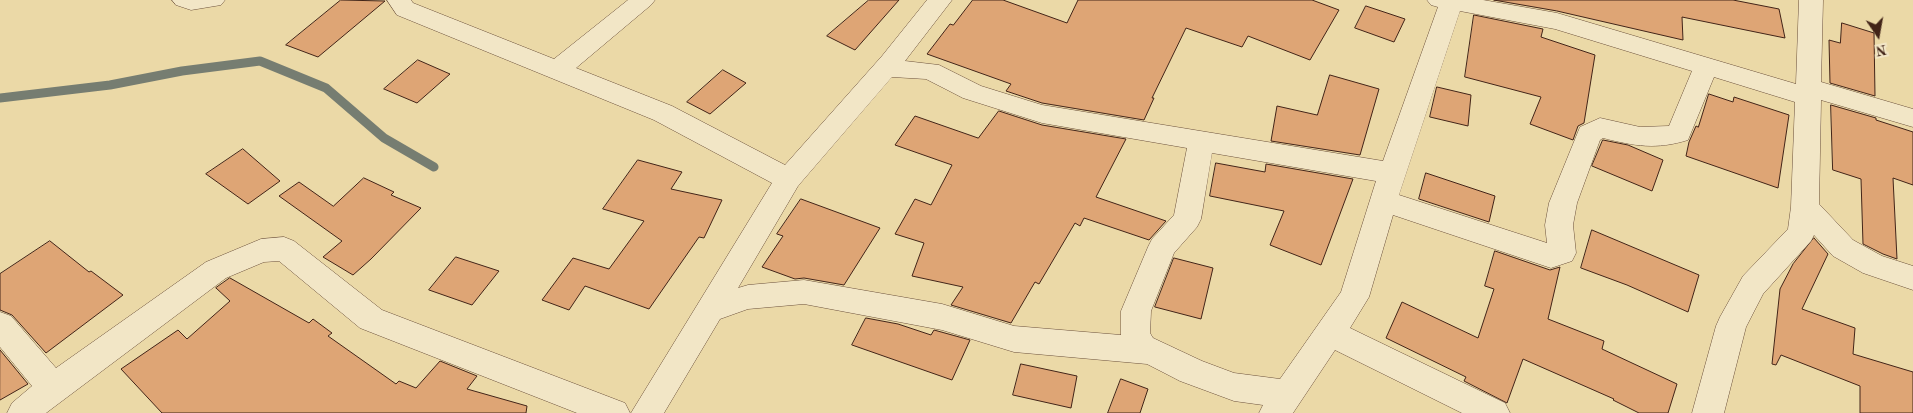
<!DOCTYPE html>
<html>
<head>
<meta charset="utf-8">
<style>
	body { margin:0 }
	#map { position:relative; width:1913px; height:413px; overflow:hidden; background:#ebd9a7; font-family:"Old Standard TT",serif }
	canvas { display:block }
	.north { position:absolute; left:1853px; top:10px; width:50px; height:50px; -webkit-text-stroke:4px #f2e6c6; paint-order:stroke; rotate:168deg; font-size:14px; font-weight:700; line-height:20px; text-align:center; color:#422418 }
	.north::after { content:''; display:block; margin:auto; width:18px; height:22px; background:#422418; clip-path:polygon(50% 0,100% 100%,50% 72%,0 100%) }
</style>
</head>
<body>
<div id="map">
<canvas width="1913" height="413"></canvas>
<div class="north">N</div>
</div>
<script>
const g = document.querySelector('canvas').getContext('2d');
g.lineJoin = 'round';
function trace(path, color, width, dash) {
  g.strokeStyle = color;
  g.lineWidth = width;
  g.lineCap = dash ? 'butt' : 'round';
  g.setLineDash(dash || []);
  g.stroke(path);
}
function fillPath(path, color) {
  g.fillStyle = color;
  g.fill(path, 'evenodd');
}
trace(new Path2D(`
	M0 98 110 85 182 71 260 61 326 88 384 138 434 167`), '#767d71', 9);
const building = new Path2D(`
	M341 0 385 1 318 57 286 45Z
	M869 0H899L855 50 827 36Z
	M973 0H1003L1067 23 1078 0H1312L1339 10 1310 60 1248 36 1242 47 1186 28 1152 98H1154L1144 120 1042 103 1006 91 1011 84 927 54 950 24 953 25Z
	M1494 0H1733L1779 9 1785 38 1682 17 1683 40 1557 11Z
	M1366 6 1405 19 1394 42 1355 28Z
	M1474 15 1543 29 1541 37 1595 55 1584 123 1578 126 1573 140 1530 124 1541 97 1465 77Z
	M1842 23 1874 33 1875 96 1830 83 1829 40 1840 43Z
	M418 60 450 74 417 103 384 89Z
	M723 70 746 83 710 114 687 102Z
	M1330 75 1379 89 1360 155 1271 141 1277 106 1317 115Z
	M1437 87 1471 95 1468 126 1430 117Z
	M1709 94 1733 102 1734 97 1789 115 1778 188 1686 156 1689 142 1696 126 1698 127Z
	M1831 105 1876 118V120L1913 132V185L1893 178 1897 259 1883 254 1863 244 1861 179 1833 170Z
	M999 111 1042 125 1126 139 1096 197 1166 221 1149 240 1084 218 1080 226 1075 223 1039 284 1035 282 1011 323 951 305 963 287 912 276 924 243 895 234 915 199 931 205 952 165 895 145 915 116 978 138Z
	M1603 140 1628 145 1663 160 1652 191 1592 166Z
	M243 149 280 181 248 204 206 174Z
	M638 160 682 172 671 189 722 200 704 238 699 237 649 309 585 286 569 310 542 300 573 258 609 269 644 221 603 209Z
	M1216 163 1265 172 1266 164 1353 179 1321 265 1270 245 1284 211 1210 196Z
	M1426 173 1495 196 1489 222 1419 199Z
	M364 178 394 192 391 195 421 208 371 259 353 275 323 257 342 241 279 196 299 182 333 206Z
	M801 199 880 228 844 285 804 278 795 279 762 267 783 236 777 234Z
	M1592 230 1699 275 1688 312 1627 285 1581 268Z
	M1814 238 1828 254 1802 309 1855 328 1853 354 1913 372V413H1860V386L1781 355 1776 365 1772 364 1780 289 1793 264Z
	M50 241 89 272 91 271 123 295 46 353 12 315 0 310V274Z
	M1495 251 1550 270 1560 267 1548 319 1604 341 1602 349 1677 384 1668 413H1639L1613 400 1614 399 1523 359 1507 403 1464 381 1466 377 1386 338 1402 302 1478 338 1494 289 1485 286Z
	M456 257 499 271 472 305 429 290Z
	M1174 258 1213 268 1201 319 1155 307Z
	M230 278 309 323 313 319 332 333 328 336 396 384 399 381 416 388 440 361 477 376 467 389 527 406 526 413H162L121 369 178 330 187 339 230 301 216 288Z
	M866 318 898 324 931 335 934 330 970 340 952 380 852 345Z
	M0 350 28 384 0 400Z
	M1021 364 1077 376 1071 408 1013 395Z
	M1121 379 1148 389 1140 413H1108Z`);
fillPath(building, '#dea575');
trace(building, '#422418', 1);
const minor = new Path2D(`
	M172 0H225L221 5 191 10 176 5Z
	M387 0H411L413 3 554 59 628 0H655L651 5 576 68 672 106 785 165 882 56 927 0H952L905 61 939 65 981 86 1042 105 1383 161 1438 7 1431 5 1427 0H1483L1557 13 1796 84 1799 0H1823L1821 82 1913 109V127L1821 100 1819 204 1853 240 1882 256 1913 266V290L1863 273 1833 256 1814 235 1811 241 1763 294 1746 327 1724 413H1692L1716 326 1720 317 1743 276 1788 229 1791 207 1795 102 1714 77 1688 140C1656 150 1635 146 1603 138L1600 140 1577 203 1573 225 1576 253 1572 261 1551 268 1393 215 1369 297 1350 328 1505 403 1510 413H1462L1335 350 1293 413H1259L1263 405 1234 401 1180 381 1147 364 1014 352 942 330 804 304 748 309 720 319 664 413H631L772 183 654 120 397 15ZM1460 11 1555 29 1692 71 1669 126 1640 127 1600 118 1580 127 1549 203 1545 225 1547 243 1399 195ZM892 77 926 79 963 98 1042 123 1187 148 1174 215 1152 239 1148 247 1121 311V335L1014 326 942 304 804 280 748 285 738 288 798 186ZM1212 153 1376 181 1341 292 1280 379 1234 373 1202 361 1153 338 1150 333 1151 311 1174 253 1197 227 1201 219Z
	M284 237 294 241 382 310 625 403 630 413H577L360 328 279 261 264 262 226 278 46 413H7L12 403 32 386 0 347V312L11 316 56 368 206 262 261 239Z`);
trace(minor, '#6c513c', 1);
fillPath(minor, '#f2e6c6');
</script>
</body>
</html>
